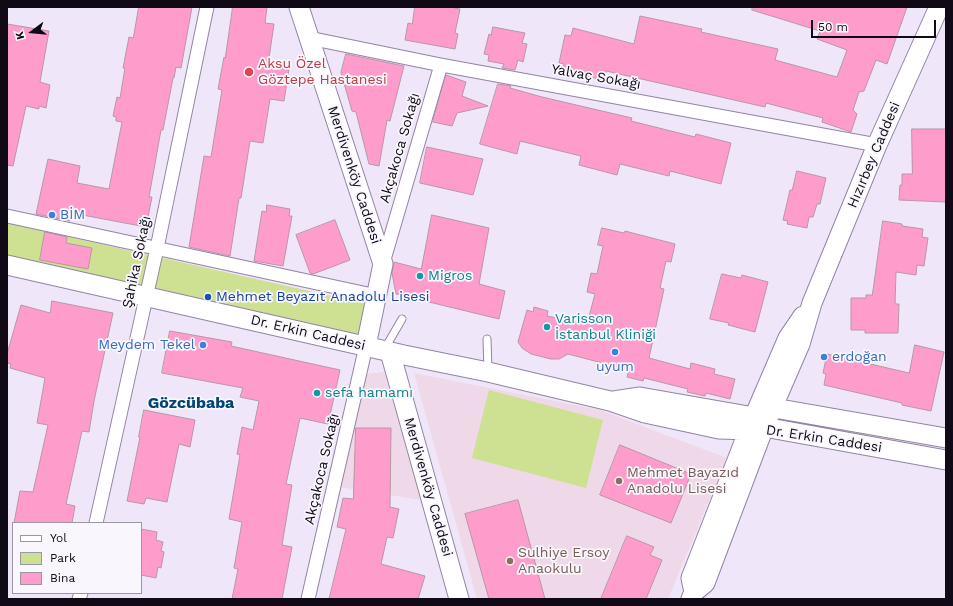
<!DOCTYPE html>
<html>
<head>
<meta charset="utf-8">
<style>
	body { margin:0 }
	#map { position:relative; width:953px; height:606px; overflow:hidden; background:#efe6fa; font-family:"Work Sans",sans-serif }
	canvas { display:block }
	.frame { position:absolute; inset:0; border:8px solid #0f0a15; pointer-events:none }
	.legend { position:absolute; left:12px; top:522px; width:130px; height:72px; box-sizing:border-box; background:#f9f6fd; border:1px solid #9b98a0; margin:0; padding:5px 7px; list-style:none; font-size:12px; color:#0f0a15 }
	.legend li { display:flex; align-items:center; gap:8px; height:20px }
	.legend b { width:20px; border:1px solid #9b98a0 }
	.north { position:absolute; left:12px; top:12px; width:40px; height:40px; -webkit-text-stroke:3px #f9f6fd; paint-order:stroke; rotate:254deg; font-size:11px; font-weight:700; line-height:16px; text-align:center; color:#0f0a15 }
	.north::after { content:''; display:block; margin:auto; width:14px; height:18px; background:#0f0a15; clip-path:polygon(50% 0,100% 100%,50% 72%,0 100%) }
	.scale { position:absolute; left:811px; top:20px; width:125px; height:18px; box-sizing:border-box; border:2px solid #0f0a15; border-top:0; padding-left:5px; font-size:12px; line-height:14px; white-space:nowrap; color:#0f0a15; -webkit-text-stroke:3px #f9f6fd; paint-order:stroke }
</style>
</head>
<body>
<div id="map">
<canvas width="953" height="606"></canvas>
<div class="frame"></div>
<ul class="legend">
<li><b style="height:5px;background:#fff"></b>Yol</li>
<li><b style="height:11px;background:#cee091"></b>Park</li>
<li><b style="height:11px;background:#fe9dcc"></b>Bina</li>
</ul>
<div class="north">K</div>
<div class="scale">50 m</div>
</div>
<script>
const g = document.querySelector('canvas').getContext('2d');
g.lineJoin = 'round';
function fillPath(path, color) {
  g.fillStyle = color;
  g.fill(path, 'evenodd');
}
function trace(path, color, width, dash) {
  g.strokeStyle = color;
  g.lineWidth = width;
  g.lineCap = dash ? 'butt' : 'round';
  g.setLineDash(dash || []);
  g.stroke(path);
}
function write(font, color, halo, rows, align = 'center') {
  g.font = font + ' "Work Sans",sans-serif';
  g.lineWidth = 3.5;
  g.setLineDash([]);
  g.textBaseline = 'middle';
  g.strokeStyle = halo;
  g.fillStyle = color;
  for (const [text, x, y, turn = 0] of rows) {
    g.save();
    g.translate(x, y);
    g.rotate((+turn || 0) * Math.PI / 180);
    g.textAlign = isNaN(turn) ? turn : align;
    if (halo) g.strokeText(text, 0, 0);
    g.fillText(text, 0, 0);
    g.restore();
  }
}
fillPath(new Path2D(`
	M384 372 421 500 340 487 366 374Z
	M414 373 600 410 727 458 668 599H477Z`), '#efd9e8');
fillPath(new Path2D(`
	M7 223 367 304 364 337 7 259Z
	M489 390 603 420 586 488 472 458Z`), '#cee091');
const building = new Path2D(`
	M139 7H192L181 68 176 67 174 78H173L163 130H161L149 197H152L146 227 72 213 70 221 36 214 48 159 80 166 77 183 109 189 122 122 116 121V117L113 116 117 97 120 98 125 68H123L129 37 133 38Z
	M233 7H267L265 23 274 24 268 65 289 69 284 101 270 99 263 143 250 141 241 198H239L230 256 189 247 204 156 211 157 222 90 218 89 224 57 225 58Z
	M415 7H450L460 9 455 33 458 34 455 49 405 40 408 23 412 24Z
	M753 7H907L887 64 876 60 864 91 859 92 853 110 857 114 851 132 822 122 823 118 766 103 765 107 606 71V74L600 73 599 79 563 71 564 64 559 63 565 35 571 36 573 28 634 44 640 16 702 29 701 32 778 49 775 60 837 77 847 50 817 39 820 31 752 10Z
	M7 24 49 31 40 82 50 85 46 108 39 106V109L26 106 13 166 7 165Z
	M493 27 525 33 522 43 527 44 523 62 518 60 515 70 502 68 504 64 488 61 489 55 484 54 489 34 491 35Z
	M346 54 404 66 390 121 387 120 379 166 369 164 356 112 352 111 341 73Z
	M446 75 466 82 462 96 488 106 457 113 452 126 433 122Z
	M498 84 511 86 510 88 542 97 632 118 631 121 695 137 696 134 731 143 721 184 670 171 669 176 620 164 617 175 579 165 581 156 520 141 517 154 480 144Z
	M912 129H946V202L899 200 900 185H902V174H912Z
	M427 147 483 159 473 195 420 183Z
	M797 171 826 178 820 204H817L813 217H809L807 228 787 224 788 221 783 220 790 190H792Z
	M267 205 290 209 289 216H292L283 266 254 261 262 211 266 212Z
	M432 215 489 228 479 284 505 291 499 319 396 294 392 273 394 262 421 269Z
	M335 220 350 260 313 274 310 273 296 235Z
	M883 221 902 224V226L923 229 922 237 928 238 924 266 917 265 916 275 896 272 895 304H899L898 333H865V330H851V298H866V295H872Z
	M602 228 624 233 625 231 675 244 671 262 666 261 660 288 664 289 649 358 690 369 691 363 715 369 714 374 735 379 730 399 706 393 705 396 687 392 688 389 644 378 643 381 627 377 629 370 568 354 559 359H551L531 354 522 348 518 342 527 310 533 312 534 307 548 311 547 316 587 324 595 294 587 292 591 273 597 274 603 246 598 245Z
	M45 232 67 237 66 243 92 248 88 269 40 260Z
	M722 274 741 278 742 275 768 282 755 332 728 325 729 323 710 319Z
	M52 301 113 313 94 401 89 432 82 431 66 504 75 506 72 523H14L20 491 33 492 48 425 37 423 45 378 10 368 11 364 7 363V354L21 305 50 313Z
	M170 331 232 342 231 346 340 370 328 424 300 418 286 484 292 485 282 545 292 547 282 599H232L238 569 234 568 242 522 229 519 240 455 237 454 242 427 253 430 259 401 240 397 243 388 162 373Z
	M915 345 944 352 931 411 902 405V403L824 385 826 374 823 373 827 354 909 373Z
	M144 410 195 420 190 447 179 444 167 502 146 498 144 504 127 501 140 437H139Z
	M356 428H391L390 507 399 509 393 538 387 537 381 564 425 576 418 599H329L346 529 337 527 343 498 353 499Z
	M620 445 691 474 671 523 600 495Z
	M518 500 545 599H489L465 514Z
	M141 529 157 532 156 540 163 542 161 551 164 552 161 568 158 567 156 578 141 575Z
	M627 536 654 547 650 555 662 560 646 599H601Z`);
fillPath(building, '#fe9dcc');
trace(building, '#ba95a5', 1);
const lane = new Path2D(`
	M487 339 488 370
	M384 350 402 319`);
const street = new Path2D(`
	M309 38 441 65 877 145
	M7 216 377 296
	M383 263 441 65
	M96 523 157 248 207 7
	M79 599 81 593
	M308 599 366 346`);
const secondary = new Path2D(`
	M299 7 383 264 366 346
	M7 265 404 355 488 372 610 401 645 413 719 429 749 430 764 427 946 460
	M390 352 459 599
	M614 401 640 397 754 417 774 408 946 438
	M694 592 705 583 764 427 800 344 812 303 877 145 939 7
	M691 599 694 592 691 578 754 417 788 338 803 316`);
trace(lane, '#9384a3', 9);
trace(street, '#9384a3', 15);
trace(secondary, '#9384a3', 21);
trace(lane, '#fff', 7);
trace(street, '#fff', 13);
trace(secondary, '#fff', 19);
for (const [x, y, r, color] of [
	[249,72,5,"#e0444e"],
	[52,215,4,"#3f7fe0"],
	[420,276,4,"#0f9aa8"],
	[208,297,4,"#1a4fb4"],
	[547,327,4,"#0f9aa8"],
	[203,345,4,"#3f7fe0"],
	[615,352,4,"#3f7fe0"],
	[824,357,4,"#3f7fe0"],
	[317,393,4,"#0f9aa8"],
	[619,481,4,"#8d6e63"],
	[510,561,4,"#8d6e63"]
]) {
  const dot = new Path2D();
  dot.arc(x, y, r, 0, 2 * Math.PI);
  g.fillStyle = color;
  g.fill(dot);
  trace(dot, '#f9f6fd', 1.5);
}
write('14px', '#be3a42', '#f9f6fd', [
	["Aksu Özel",258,64],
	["Göztepe Hastanesi",258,80]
], 'left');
write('14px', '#0f0a15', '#f9f6fd', [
	["Yalvaç Sokağı",596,77,10],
	["Akçakoca Sokağı",400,148,-74],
	["Hızırbey Caddesi",874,155,-67],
	["Merdivenköy Caddesi",354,175,72],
	["Şahika Sokağı",137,262,-78],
	["Dr. Erkin Caddesi",308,333,13],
	["Dr. Erkin Caddesi",824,439,9],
	["Akçakoca Sokağı",322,469,-77],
	["Merdivenköy Caddesi",428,487,74]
]);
write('14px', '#366cbe', '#f9f6fd', [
	["BİM",60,215],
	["Meydem Tekel",195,345,"right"],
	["erdoğan",832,357],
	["uyum",615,367,"center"]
], 'left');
write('14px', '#0d838f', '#f9f6fd', [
	["Migros",428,276],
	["Varisson",555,319],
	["İstanbul Kliniği",555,335],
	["sefa hamamı",325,393]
], 'left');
write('14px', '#164399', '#f9f6fd', [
	["Mehmet Beyazıt Anadolu Lisesi",216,297]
], 'left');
write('14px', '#785e54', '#f9f6fd', [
	["Mehmet Bayazıd",627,473],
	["Anadolu Lisesi",627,489],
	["Sulhiye Ersoy",518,553],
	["Anaokulu",518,569]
], 'left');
write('bold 16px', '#014574', '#f9f6fd', [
	["Gözcübaba",191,403]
]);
</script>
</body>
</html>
